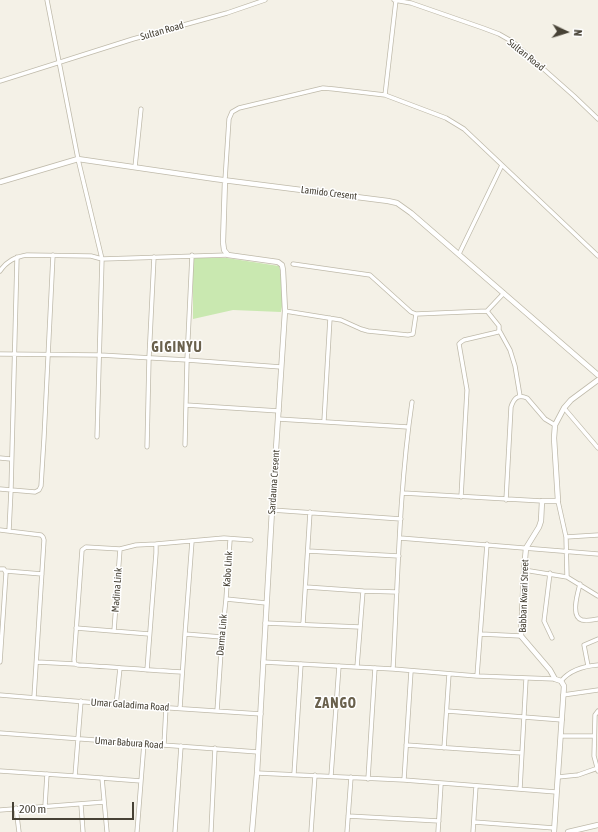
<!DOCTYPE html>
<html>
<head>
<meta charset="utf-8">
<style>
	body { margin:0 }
	#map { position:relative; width:598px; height:832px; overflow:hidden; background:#f4f1e7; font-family:"Asap Condensed",sans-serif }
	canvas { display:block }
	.north { position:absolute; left:546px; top:12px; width:40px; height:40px; -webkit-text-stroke:3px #fff; paint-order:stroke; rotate:94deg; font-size:11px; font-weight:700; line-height:16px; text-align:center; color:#474236 }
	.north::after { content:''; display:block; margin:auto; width:14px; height:18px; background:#474236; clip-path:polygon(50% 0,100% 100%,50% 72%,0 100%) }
	.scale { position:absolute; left:12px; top:802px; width:122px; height:18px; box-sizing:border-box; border:2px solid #474236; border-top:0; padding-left:5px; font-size:12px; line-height:14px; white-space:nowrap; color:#474236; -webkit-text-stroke:3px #fff; paint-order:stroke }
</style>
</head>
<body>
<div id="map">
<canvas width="598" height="832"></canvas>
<div class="north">N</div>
<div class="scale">200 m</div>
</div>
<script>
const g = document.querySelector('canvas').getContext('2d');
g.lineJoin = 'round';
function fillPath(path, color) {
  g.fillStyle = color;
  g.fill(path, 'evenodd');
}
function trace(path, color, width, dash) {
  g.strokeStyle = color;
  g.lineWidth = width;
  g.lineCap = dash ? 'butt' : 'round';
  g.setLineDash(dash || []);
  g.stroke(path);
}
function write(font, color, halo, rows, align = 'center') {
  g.font = font + ' "Asap Condensed",sans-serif';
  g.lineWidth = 3;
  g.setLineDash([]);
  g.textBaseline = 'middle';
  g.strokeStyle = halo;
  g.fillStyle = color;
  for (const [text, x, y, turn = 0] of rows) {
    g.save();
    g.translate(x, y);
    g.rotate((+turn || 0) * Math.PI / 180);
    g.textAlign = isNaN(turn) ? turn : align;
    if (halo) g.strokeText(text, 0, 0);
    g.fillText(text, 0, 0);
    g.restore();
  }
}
fillPath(new Path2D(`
	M193 258H227L279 266C283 278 284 300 281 312L233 310 193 319Z`), '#c9e8b0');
const minor = new Path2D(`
	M47 0 78 159 102 259 97 437
	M394 0 411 3 483 28 499 34 513 42 574 96 598 119
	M0 81 133 39 227 13 265 0
	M385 95 396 0
	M135 167 141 109
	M225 180 229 119 232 112 239 108 323 88 334 89 385 95 446 118 464 129 598 256
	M459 254 502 165
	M293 264 370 275 411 312 416 314 487 311 504 293
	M0 271C7 261 15 257 27 255L91 256 102 259 228 255
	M285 311 341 320 361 329 368 331 408 335 413 334 416 314
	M487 311 499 326V330L510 350 515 366 520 396
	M0 354 100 355 187 360 281 367
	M186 405 279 411
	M564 408 598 448
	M278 419 408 427
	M324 421 330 318
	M185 445 187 360 192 255
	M147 447 149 358 154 257
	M0 458 11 459
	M0 489 35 492 39 490 41 486 44 438 53 255
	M403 493 542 501
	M461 497 467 390 459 344 461 342 464 340 498 332 499 330
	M506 500 511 407C514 398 518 394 527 398L545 419 555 425
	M558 501 566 537 567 577
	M272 510 401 519
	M0 530 41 535 43 537 44 540 34 697
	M9 531 11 490 17 257
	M566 537 598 535
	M400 538 598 554
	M156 544 224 538 251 540
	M308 551 399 556
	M0 569H4L6 573 0 662
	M524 570 567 577 598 596
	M6 571 42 574
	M550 573 544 621 552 638
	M580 584C578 592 570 617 582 620 587 621 593 620 598 619
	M306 587 363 591 397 592
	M226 599 230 540
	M265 623 360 627
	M303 624 310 512
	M76 628 149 634
	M114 631 120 549
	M185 634 192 541
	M481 634 521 636
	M37 662 75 664
	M263 662 393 669 477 676 555 679
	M588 666 584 645 598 639
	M357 667 363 591
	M393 669C398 580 399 490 412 402
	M147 670 156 553V544L136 545 120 549 86 547 82 550 74 660 75 664 78 665C113 667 147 670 182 672
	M477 676 487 544
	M561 681C570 670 584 666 598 665
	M0 695 110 704 261 714
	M563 695 598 690
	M116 705 120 668
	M180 708 185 634 222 637
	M217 711 222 637 226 599 266 603
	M447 711 562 720
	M598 711 595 715 594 756 598 771
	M0 733 258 752
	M561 736H594
	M164 745 166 707
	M406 745 522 753
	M444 748 449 674
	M0 771 75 776 141 781
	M257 773 404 780 556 792
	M294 774 301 664
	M75 776 81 701
	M331 776 339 666
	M558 777 578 775 598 768
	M102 778 107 832
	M368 779 375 668
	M404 780 411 671
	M520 789 526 679
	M81 805 83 832
	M45 806 47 774
	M16 808 19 832
	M0 810 104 802
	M348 816 439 821
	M474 822 554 828
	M137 832 144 743
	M175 832 181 746
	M211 832 215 748
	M311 832 315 775
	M347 832 351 777
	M438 832 441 784
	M473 832 476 786`);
const tertiary = new Path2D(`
	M225 180 223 242 224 250 228 255 278 262 282 265 283 270 285 311 272 510 257 773 252 832
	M0 182 78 159 215 179 388 201 397 203 411 213 598 375
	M554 832 564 686 561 681 555 679 550 670 521 636 524 570 526 548 539 527 541 521 542 501H558L554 438 555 425 564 408 571 400 598 380
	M568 832 598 825`);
trace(minor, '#bfbaaa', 5);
trace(tertiary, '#bfbaaa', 6);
trace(minor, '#fff', 3.5);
trace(tertiary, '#fff', 4.5);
write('10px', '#474236', '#fff', [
	["Sultan Road",162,31,-16],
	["Sultan Road",526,55,39],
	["Lamido Cresent",329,193,7],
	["Sardauna Cresent",274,482,-86],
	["Kabo Link",228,569,-86],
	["Madina Link",117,590,-86],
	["Babban Kwari Street",524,596,-88],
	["Darma Link",222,635,-85],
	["Umar Galadima Road",130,705,4],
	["Umar Babura Road",129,743,4]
]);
g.letterSpacing = '1px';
write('bold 14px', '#6a614d', '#fff', [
	["GIGINYU",177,348],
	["ZANGO",336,704]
]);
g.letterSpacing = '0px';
</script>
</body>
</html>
